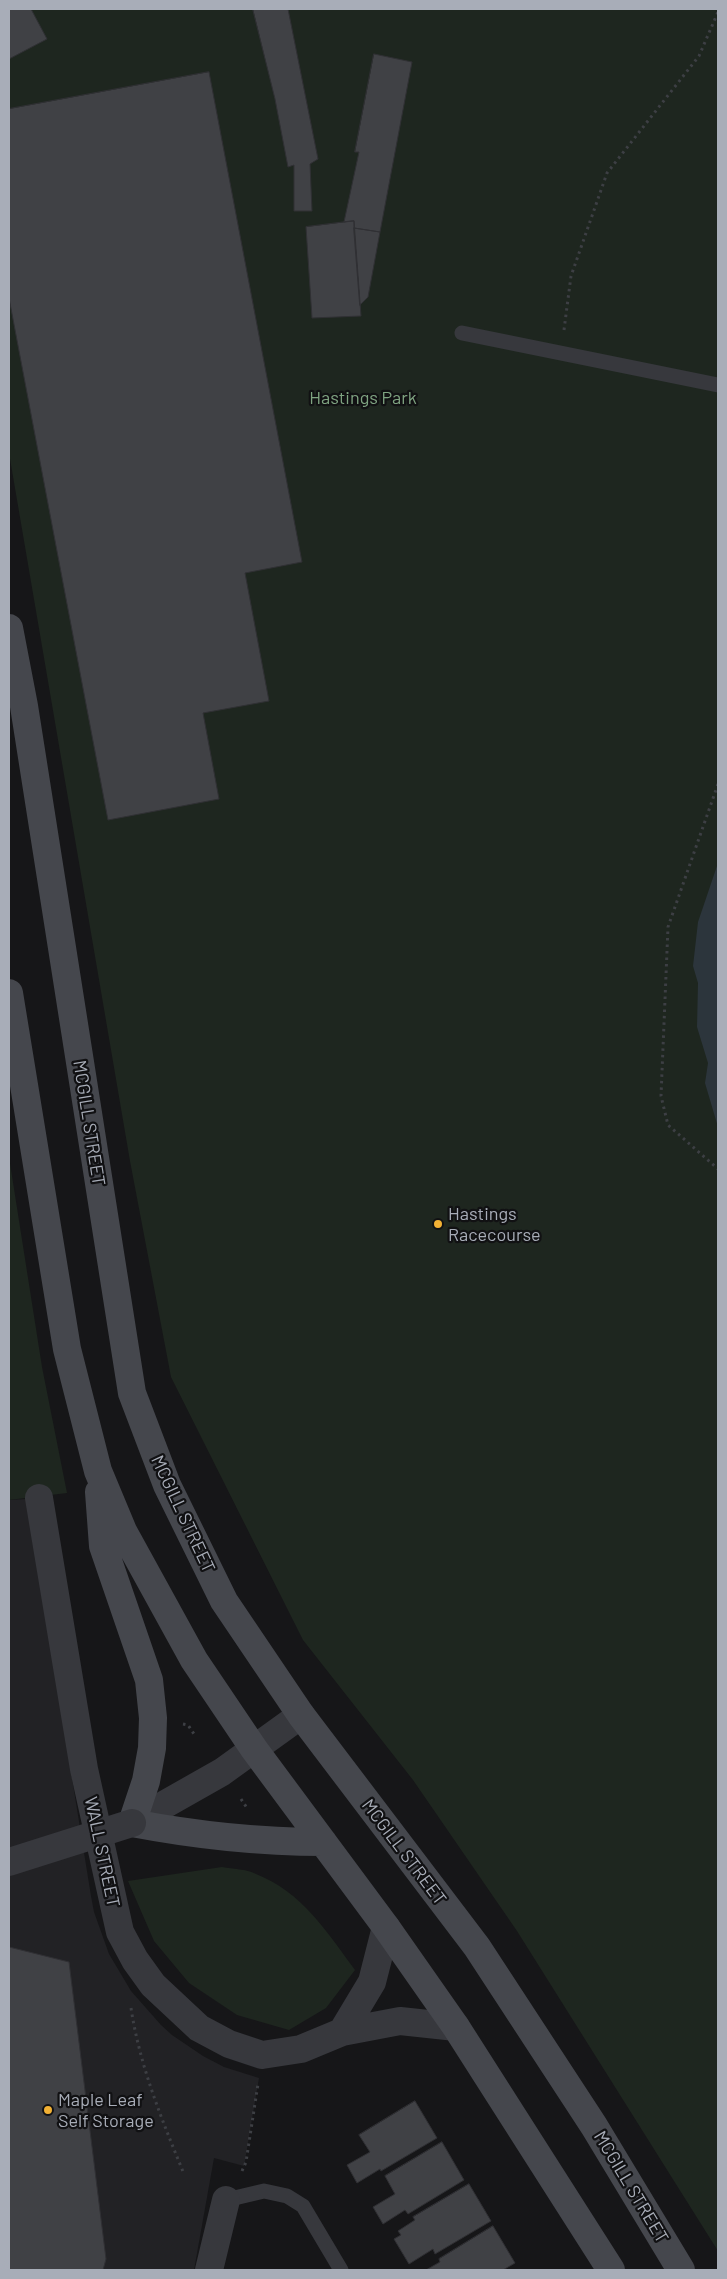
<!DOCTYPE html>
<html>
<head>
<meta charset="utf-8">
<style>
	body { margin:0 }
	#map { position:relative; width:727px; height:2279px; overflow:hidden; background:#161618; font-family:Barlow,sans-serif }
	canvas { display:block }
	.frame { position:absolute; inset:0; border:10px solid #a8adb8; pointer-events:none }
</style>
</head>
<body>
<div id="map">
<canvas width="727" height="2279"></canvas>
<div class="frame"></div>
</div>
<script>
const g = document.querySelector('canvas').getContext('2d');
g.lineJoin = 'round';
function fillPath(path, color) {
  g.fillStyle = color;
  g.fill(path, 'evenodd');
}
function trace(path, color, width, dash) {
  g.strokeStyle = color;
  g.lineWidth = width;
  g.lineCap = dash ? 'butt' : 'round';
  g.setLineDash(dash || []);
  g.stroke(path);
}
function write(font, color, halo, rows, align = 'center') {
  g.font = font + ' Barlow,sans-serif';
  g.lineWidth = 4.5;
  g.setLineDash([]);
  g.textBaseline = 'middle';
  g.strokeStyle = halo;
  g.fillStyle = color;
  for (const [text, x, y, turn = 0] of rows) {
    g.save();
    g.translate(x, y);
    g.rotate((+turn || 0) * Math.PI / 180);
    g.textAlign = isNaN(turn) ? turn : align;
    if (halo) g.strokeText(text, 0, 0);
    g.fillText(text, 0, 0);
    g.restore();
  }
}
fillPath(new Path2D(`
	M27 1499 91 1896 94 1912 109 1954 131 1991 161 2025 172 2035 203 2056 224 2067 259 2078 244 2166 214 2158 194 2270H9V1500Z`), '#222225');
fillPath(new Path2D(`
	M9 9H718V2251L517 1931 413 1780 303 1640 171 1377 130 1161 9 453Z
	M9 1157 42 1367 67 1493 9 1500Z
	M222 1867C233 1869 246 1869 256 1874 302 1892 327 1932 355 1970L326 2008 289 2030 237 2015 189 1983 154 1941 128 1881Z`), '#1e261f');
fillPath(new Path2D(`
	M718 863V1127L705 1083 708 1063 697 1027 698 983 693 966 698 922Z`), '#2c353c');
const building = new Path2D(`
	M9 9H31L47 39 9 59Z
	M253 9H288L318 159 310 164 312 211H294V165L288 167 275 99Z
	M374 54 412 62 380 232 354 228V221L344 222 359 152H355Z
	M209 72 302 562 245 573 269 701 203 713 219 799 108 820 9 298V109Z
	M354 221 361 316 312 318 306 227Z
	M354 228 380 232 368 297 360 305Z
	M9 1947 69 1962 106 2259 103 2270H9Z
	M415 2101 437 2138 381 2171 380 2169 357 2183 347 2165 370 2152 359 2135Z
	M442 2142 464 2180 408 2214 405 2210 383 2224 373 2207 395 2194 385 2176Z
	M469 2184 491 2221 435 2254 433 2249 409 2264 394 2239 401 2235 398 2231 415 2220 413 2217Z
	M493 2226 515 2263 503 2270H426L440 2262 439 2259Z`);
fillPath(building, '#404145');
trace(building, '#303034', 1);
trace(new Path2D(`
	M564 330 571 276 607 173 699 56 718 12
	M718 784 668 927 661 1096 668 1125 718 1169
	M183 1724 188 1725 196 1737
	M241 1799 247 1808
	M131 2008C140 2067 162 2120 184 2174
	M242 2171 246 2162 258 2084`), '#3d3f44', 3, [2.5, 4]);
trace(new Path2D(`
	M462 333 718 385
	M226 2200 264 2191 287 2196 303 2206 341 2270`), '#37383d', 15);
trace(new Path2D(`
	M39 1498 84 1769 120 1932 135 1960 153 1985 199 2028 229 2044 262 2055 301 2049 342 2032 400 2021 456 2027
	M132 1823 222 1772 301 1715
	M342 2032 372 1982 386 1927
	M209 2270 226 2200`), '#37383d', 28);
trace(new Path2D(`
	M9 628 24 706 132 1393 167 1485 224 1601 301 1715 477 1947 594 2126 681 2270
	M9 993 67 1349 98 1471 123 1531 194 1660 254 1749 386 1927 456 2027 611 2270
	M99 1492 103 1546 149 1680 153 1718 152 1748 146 1781 132 1823C195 1835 259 1842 323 1842`), '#45474d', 28);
trace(new Path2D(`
	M9 1862 132 1823`), '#37383d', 28);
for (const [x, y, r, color] of [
	[438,1224,5,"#f2b134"],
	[48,2110,5,"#f2b134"]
]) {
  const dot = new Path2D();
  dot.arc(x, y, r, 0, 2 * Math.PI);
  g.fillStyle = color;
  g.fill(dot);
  trace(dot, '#111113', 2);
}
write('18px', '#7fa381', '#111113', [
	["Hastings Park",363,398]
]);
write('18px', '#a8adb8', '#111113', [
	["MCGILL STREET",89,1123,81],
	["MCGILL STREET",183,1514,65],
	["WALL STREET",102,1852,78],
	["MCGILL STREET",404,1852,53],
	["MCGILL STREET",631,2187,59]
]);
write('18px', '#a8adb8', '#111113', [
	["Hastings",448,1214],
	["Racecourse",448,1235],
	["Maple Leaf",58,2100],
	["Self Storage",58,2121]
], 'left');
</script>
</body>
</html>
